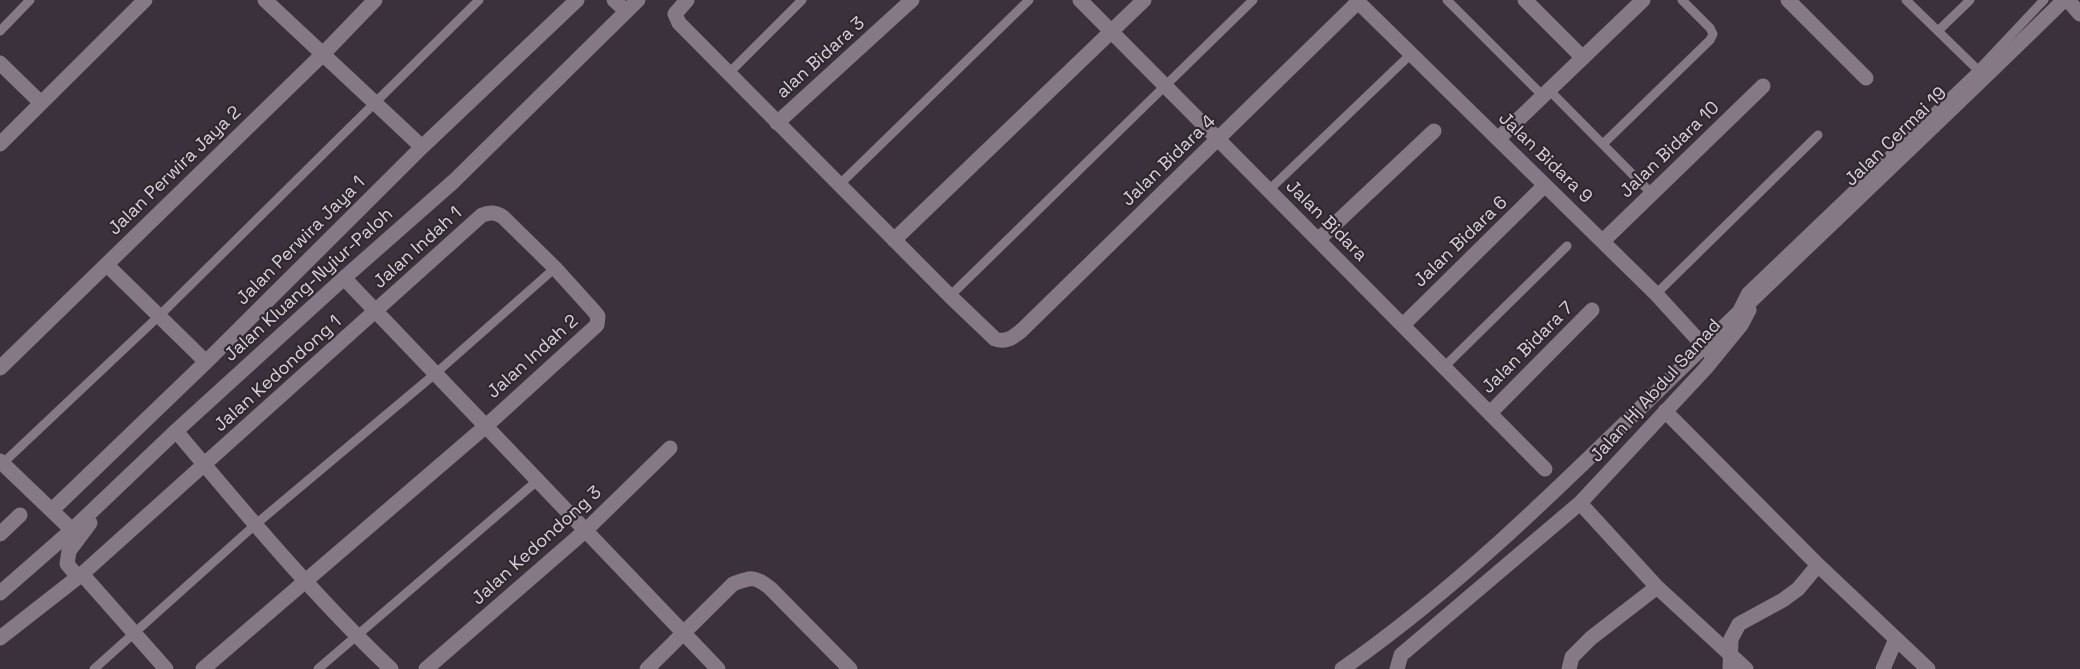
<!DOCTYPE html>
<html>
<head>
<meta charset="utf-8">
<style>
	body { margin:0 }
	canvas { display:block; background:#3b313c }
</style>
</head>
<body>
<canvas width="2080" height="669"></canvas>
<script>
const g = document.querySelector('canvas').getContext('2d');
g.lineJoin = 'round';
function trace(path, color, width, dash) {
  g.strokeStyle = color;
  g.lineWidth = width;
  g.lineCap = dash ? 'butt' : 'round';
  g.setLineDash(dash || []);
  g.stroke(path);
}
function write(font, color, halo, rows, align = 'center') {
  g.font = font + ' "Space Grotesk",sans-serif';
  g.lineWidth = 4.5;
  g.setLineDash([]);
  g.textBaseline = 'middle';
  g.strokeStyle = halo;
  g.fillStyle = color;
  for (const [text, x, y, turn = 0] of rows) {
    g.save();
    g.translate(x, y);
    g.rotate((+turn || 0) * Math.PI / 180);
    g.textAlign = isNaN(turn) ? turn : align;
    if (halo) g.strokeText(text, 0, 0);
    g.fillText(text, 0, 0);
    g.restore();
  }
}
trace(new Path2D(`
	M1447 0 1543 96
	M1906 0 1981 73
	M0 31 30 0
	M1938 31 1970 0
	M728 74 802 0
	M1549 90 1652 194
	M1603 144 1710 40 1713 34 1710 28 1682 0
	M839 185 1029 0
	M1269 190 1411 54
	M1656 294 1818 135
	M950 296 1253 0
	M1738 308 1746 292 1978 70 2044 0
	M1444 367 1567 246
	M2 464 160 315 479 0
	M94 669 256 524 436 373 555 268
	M318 669 538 480`), '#857986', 9);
trace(new Path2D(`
	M265 0 422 147
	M614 0 626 11
	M687 0 675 14 679 23 950 296 995 339C1007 343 1013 337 1022 330L1358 2
	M1080 0 1545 469
	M1356 0 1656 294 1711 354
	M1525 0 1583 58
	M1788 0 1866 78
	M2068 0 2080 14
	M0 63 41 103
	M777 123 912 0
	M1498 139 1643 0
	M0 144 145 0
	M894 240 1144 0
	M1318 240 1434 131
	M1603 241 1763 86
	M107 265 206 362
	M344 278 718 669
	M1403 325 1545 185
	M0 368 323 54 375 0
	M1665 411 1818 565 1928 669
	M1490 413 1592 310
	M176 431C245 513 314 596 391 669
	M0 461 72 530
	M1580 503 1657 587 1746 669
	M52 510 206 362 422 147 577 0
	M0 534 20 515
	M82 574 166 669
	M0 638 82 574 482 215C491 212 495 212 503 217L555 268 593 310 598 316 597 325 486 426 203 669
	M426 669 586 530 670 448
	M647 669 733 584C751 577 755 576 770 588L850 669
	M1342 669C1475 576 1587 459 1704 346 1823 231 1945 117 2064 0
	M1397 669 1401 655 1580 503 1705 369 1741 325 1749 310
	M1569 669 1572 657 1591 638 1657 587
	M1730 669 1731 639 1739 624 1783 600 1798 589 1818 565
	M1883 669 1896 639`), '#857986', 15);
trace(new Path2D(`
	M78 577 67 564 69 551 90 523
	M0 593 72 530 176 431 344 278 454 181 638 0`), '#857986', 15);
write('18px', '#d7d1d8', '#302731', [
	["alan Bidara 3",821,58,-42],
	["Jalan Cermai 19",1896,137,-44],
	["Jalan Bidara 10",1670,150,-44],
	["Jalan Bidara 9",1545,158,44],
	["Jalan Bidara 4",1169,161,-44],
	["Jalan Perwira Jaya 2",175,171,-44],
	["Jalan Bidara",1326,221,45],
	["Jalan Perwira Jaya 1",301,241,-45],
	["Jalan Bidara 6",1461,242,-44],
	["Jalan Indah 1",418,248,-42],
	["Jalan Kluang-Nyiur-Paloh",309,285,-42],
	["Jalan Bidara 7",1528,348,-45],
	["Jalan Indah 2",533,357,-42],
	["Jalan Kedondong 1",278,374,-42],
	["Jalan Hj Abdul Samad",1656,391,-48],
	["Jalan Kedondong 3",537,546,-42]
]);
</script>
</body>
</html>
